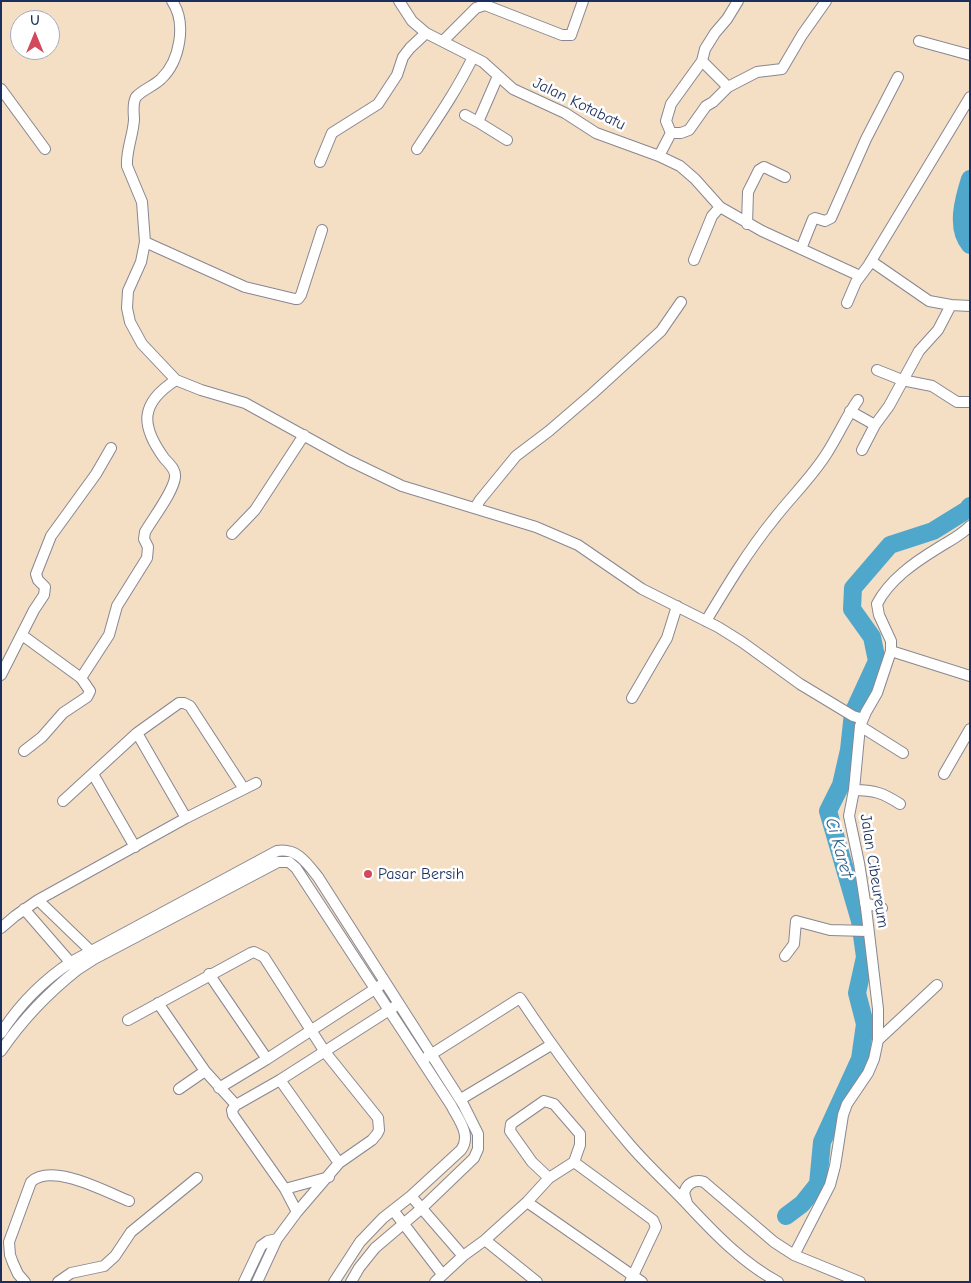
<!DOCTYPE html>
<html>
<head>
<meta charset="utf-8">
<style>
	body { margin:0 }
	#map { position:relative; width:971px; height:1283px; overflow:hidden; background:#f5dfc4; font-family:"Comic Neue",sans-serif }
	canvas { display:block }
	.frame { position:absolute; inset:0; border:2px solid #1b2f5e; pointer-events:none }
	.north { position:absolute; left:10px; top:10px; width:50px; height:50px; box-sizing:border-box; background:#fff; border:1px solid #a4acbf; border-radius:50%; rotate:0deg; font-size:14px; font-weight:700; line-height:20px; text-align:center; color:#1b2f5e }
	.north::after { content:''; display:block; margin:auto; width:18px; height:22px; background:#d1495b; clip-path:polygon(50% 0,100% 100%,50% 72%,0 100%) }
</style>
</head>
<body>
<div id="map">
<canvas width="971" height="1283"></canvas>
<div class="frame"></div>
<div class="north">U</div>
</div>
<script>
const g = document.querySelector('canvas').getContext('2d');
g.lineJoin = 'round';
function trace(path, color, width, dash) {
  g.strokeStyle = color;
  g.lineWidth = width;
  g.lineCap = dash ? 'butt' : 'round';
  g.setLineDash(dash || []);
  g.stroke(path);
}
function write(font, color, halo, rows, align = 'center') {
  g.font = font + ' "Comic Neue",sans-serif';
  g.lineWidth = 5;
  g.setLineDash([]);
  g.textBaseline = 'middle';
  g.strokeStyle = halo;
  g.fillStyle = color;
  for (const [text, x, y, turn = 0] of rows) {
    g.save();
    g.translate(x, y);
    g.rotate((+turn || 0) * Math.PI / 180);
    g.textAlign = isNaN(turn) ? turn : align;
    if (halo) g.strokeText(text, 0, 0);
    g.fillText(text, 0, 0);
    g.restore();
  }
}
trace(new Path2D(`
	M970 179C964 198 955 228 970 245
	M786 1216 802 1204 818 1184 822 1142 860 1059 865 1024 857 993 865 957 860 921 828 811 841 785 849 750 853 713 877 661 872 637 852 609 853 588 890 545 933 531 967 510 970 506`), '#50a7cc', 18);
const minor = new Path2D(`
	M172 1C187 23 180 61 161 79 154 86 142 90 136 97 132 104 134 113 134 120 133 136 126 150 127 166L142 202 145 242 141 262 128 291 127 308 130 322 142 344 176 380 201 390 245 403 348 460 402 486 536 527 578 545 642 589 718 627 742 642 800 684 853 716 863 719
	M399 1 412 21 426 33 483 62 513 89 565 113 596 133 659 156 680 166 695 179 720 207 762 231 860 276
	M443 41 476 8 485 5 562 35H571L583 1
	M919 41 970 55
	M702 61 728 87
	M1 89 45 149
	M465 115 478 122 498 76
	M478 122 507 140
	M671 133H681L689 130 706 106 713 102 728 87 757 72 782 69 802 35 826 1
	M417 149C437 119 457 90 473 57
	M659 156 671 133 666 121 671 104 702 61 705 49 715 33 727 19 738 1
	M320 162 332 133 378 104 397 75 403 57 410 48 426 33
	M747 224 748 192 759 170 764 167 785 177
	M145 242 245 287 295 299H298L301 295 322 230
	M801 249 813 219 815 218 825 221 831 218 866 139 898 77
	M694 260 712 216 720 207
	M871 261 929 301 951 305 970 306
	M847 303 856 282 868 266 970 97
	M877 370 902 380 932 386 957 402H970
	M850 411 875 425
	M862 450 875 425 889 406 919 351 938 330 951 305
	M475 508 480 500 516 456 549 431 592 394 661 331 681 302
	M232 534 255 510 304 435
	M706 621C727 586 748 551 774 519 791 497 812 477 827 453 838 436 846 417 858 400
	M22 635 81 678 109 635 117 606 147 558 148 547 144 539 145 532C153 518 174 491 175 477 176 469 169 464 164 458 140 425 140 403 176 380
	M891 651 970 676
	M1 675 34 610 44 595 45 587 38 580 36 574 51 536 96 474 111 448
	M632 698 667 638 677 606
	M860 726 903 753
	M137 733 186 818
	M24 751 42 737 63 713 87 697 90 691 81 678
	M93 774 135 847
	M944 774 970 729
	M854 790C874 790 883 793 900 804
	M63 801 137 733 179 703H184L190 706 244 789
	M38 900 95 955
	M865 903 882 908
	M24 909 77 970 94 959 278 862H289L296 868 451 1105C458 1119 472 1135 461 1150L411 1196 383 1218 360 1242 334 1282
	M1 928 15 916 38 900 186 818 256 783
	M785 956 794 944 796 921 830 930 868 931
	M209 974 267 1059
	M158 1003 205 1071
	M128 1020 251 953 254 952 264 957 325 1052 378 1118 379 1130 377 1134 372 1140 339 1163 297 1212 277 1239 257 1282
	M1 1033C19 1005 44 980 71 962L277 851C297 848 306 862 318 877L463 1104 478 1134V1149L474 1158 422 1208 375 1248 359 1268 351 1282
	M878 1040 937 985
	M1 1051C22 1020 48 993 77 970
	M427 1057 520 998C554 1049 590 1098 630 1145 648 1166 669 1185 688 1205 715 1234 743 1263 778 1282
	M280 1080 339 1163
	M219 1088 267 1059 381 985
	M179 1089 205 1071 236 1105 232 1110 233 1115 285 1189 297 1212
	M461 1099 551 1045
	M236 1105 280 1080 394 1007
	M574 1162 653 1220 656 1227 630 1282
	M285 1189 329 1177
	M411 1196 463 1256
	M527 1202 642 1282
	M687 1203 684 1193C687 1183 695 1179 704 1182L774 1242 794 1255 860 1282
	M393 1210 442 1274
	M485 1240 537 1282
	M794 1255 830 1185 835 1166 843 1115 847 1104 868 1073 874 1059 878 1040V1009L866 908 859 863 849 816 854 790 860 726 866 712 877 693 891 651V641L879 615 877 604C889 580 915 562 938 548 949 541 960 536 970 526
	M25 1282 18 1274 13 1263 10 1255 9 1242 31 1182C52 1162 106 1192 129 1201
	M58 1282 71 1273 104 1266 115 1256 131 1232 197 1178
	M244 1282 261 1246 268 1241 277 1239
	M435 1282 463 1256 485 1240 527 1202 549 1178 574 1162 580 1145V1134L554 1104 544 1101 511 1124 510 1131 532 1162 549 1178`);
trace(minor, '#888791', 12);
trace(minor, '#fff', 10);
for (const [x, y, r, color] of [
	[368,874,5,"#d1495b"]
]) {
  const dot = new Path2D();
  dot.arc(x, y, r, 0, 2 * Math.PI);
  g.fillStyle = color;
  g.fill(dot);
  trace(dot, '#fff', 2);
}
write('16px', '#1b2f5e', '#fff', [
	["Jalan Kotabatu",579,104,26],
	["Jalan Cibeureum",874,871,81]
]);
write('16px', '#1b2f5e', '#fff', [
	["Pasar Bersih",378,874]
], 'left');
write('italic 18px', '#305f8a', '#fff', [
	["Ci Karet",839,848,74]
]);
</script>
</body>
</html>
